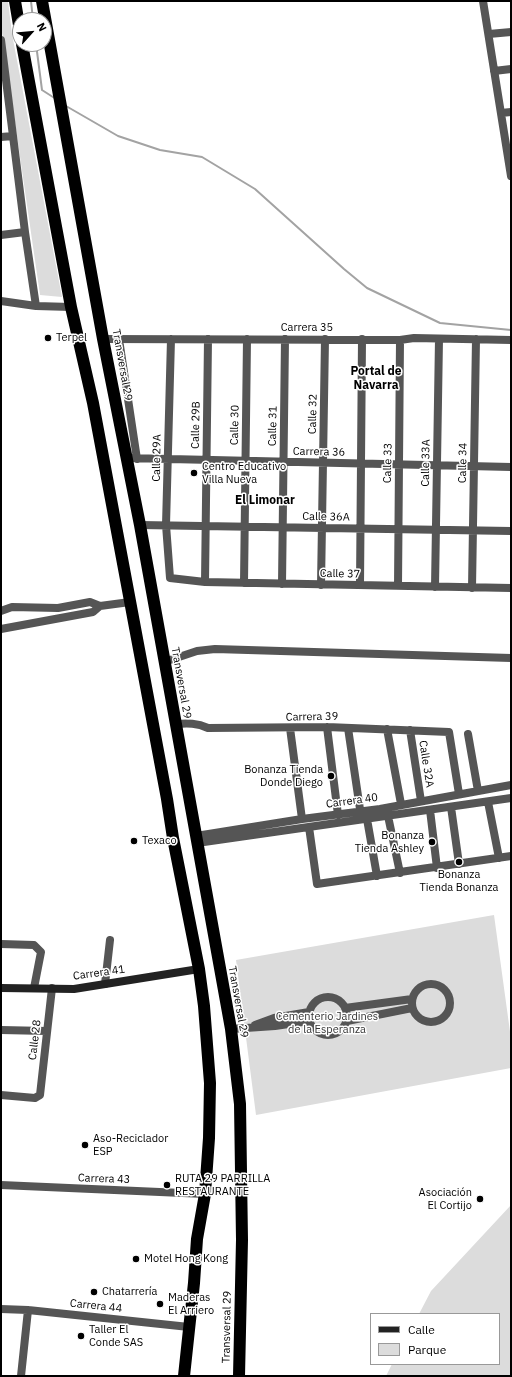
<!DOCTYPE html>
<html>
<head>
<meta charset="utf-8">
<style>
	body { margin:0 }
	#map { position:relative; width:512px; height:1377px; overflow:hidden; background:#fff; font-family:"IBM Plex Sans",sans-serif }
	canvas { display:block }
	.frame { position:absolute; inset:0; border:2px solid #000; pointer-events:none }
	.legend { position:absolute; left:370px; top:1313px; width:130px; height:52px; box-sizing:border-box; background:#fff; border:1px solid #999; margin:0; padding:5px 7px; list-style:none; font-size:12px; color:#000 }
	.legend li { display:flex; align-items:center; gap:8px; height:20px }
	.legend b { width:20px; border:1px solid #999 }
	.north { position:absolute; left:12px; top:12px; width:40px; height:40px; box-sizing:border-box; background:#fff; border:1px solid #999; border-radius:50%; rotate:63deg; font-size:11px; font-weight:700; line-height:16px; text-align:center; color:#000 }
	.north::after { content:''; display:block; margin:auto; width:14px; height:18px; background:#000; clip-path:polygon(50% 0,100% 100%,50% 72%,0 100%) }
</style>
</head>
<body>
<div id="map">
<canvas width="512" height="1377"></canvas>
<div class="frame"></div>
<ul class="legend">
<li><b style="height:5px;background:#222"></b>Calle</li>
<li><b style="height:11px;background:#dcdcdc"></b>Parque</li>
</ul>
<div class="north">N</div>
</div>
<script>
const g = document.querySelector('canvas').getContext('2d');
g.lineJoin = 'round';
function fillPath(path, color) {
  g.fillStyle = color;
  g.fill(path, 'evenodd');
}
function trace(path, color, width, dash) {
  g.strokeStyle = color;
  g.lineWidth = width;
  g.lineCap = dash ? 'butt' : 'round';
  g.setLineDash(dash || []);
  g.stroke(path);
}
function write(font, color, halo, rows, align = 'center') {
  g.font = font + ' "IBM Plex Sans",sans-serif';
  g.lineWidth = 3;
  g.setLineDash([]);
  g.textBaseline = 'middle';
  g.strokeStyle = halo;
  g.fillStyle = color;
  for (const [text, x, y, turn = 0] of rows) {
    g.save();
    g.translate(x, y);
    g.rotate((+turn || 0) * Math.PI / 180);
    g.textAlign = isNaN(turn) ? turn : align;
    if (halo) g.strokeText(text, 0, 0);
    g.fillText(text, 0, 0);
    g.restore();
  }
}
fillPath(new Path2D(`
	M1 1H8L12 34 62 297 40 295 3 39 1 27Z
	M494 915 511 1039V1068L256 1115 236 960Z
	M511 1205V1376H386L392 1364H499V1314H419L431 1291Z`), '#dcdcdc');
trace(new Path2D(`
	M31 1 33 20
	M36 44 42 90 56 99
	M66 106 118 136 160 150 202 157 255 189 344 269 367 288 440 323 511 330`), '#a3a3a3', 2);
trace(new Path2D(`
	M483 1 511 176
	M489 34 511 32
	M1 40 25 232 36 306
	M494 71 511 69
	M501 113 511 112
	M1 137 13 136
	M1 235 25 232
	M1 301 36 306 71 307
	M103 339 400 340 414 338 511 340
	M119 339 137 459
	M171 339 166 525 170 578 205 582 511 588
	M127 458 511 467
	M140 525 511 531
	M205 582 208 339
	M244 583 247 339
	M282 584 285 339
	M321 585 325 339
	M360 585 362 339
	M398 586 400 340
	M435 587 439 339
	M472 588 476 339
	M1 611 12 607 58 608 90 602 100 606 130 602
	M1 629 93 612 100 606
	M164 662 197 651 215 649 511 658
	M176 724C188 723 197 723 208 728L327 727 449 732 459 794
	M327 727 338 815
	M290 728 302 819
	M348 728 361 816
	M387 729 401 804
	M410 730 421 801
	M468 734 478 791
	M488 802 499 858
	M451 807 459 864
	M430 810 437 868
	M388 816 400 873
	M367 819 377 876
	M309 827 317 884 511 856
	M196 836 302 819 380 809 511 785
	M197 843 511 798
	M1 944 34 945 41 952 34 988
	M412 1003a19 19 0 1 1 38 0a19 19 0 1 1-38 0Z
	M105 984 110 940
	M309 1016a19 19 0 1 1 38 0a19 19 0 1 1-38 0Z
	M345 1008 412 999
	M347 1021 412 1008
	M255 1025 274 1018 309 1012
	M231 1029 275 1026 309 1021
	M1 1030 47 1031
	M1 1095 35 1098 40 1095 52 988
	M1 1185 205 1194
	M1 1309 28 1310 189 1327
	M21 1376 28 1310`), '#555', 8);
trace(new Path2D(`
	M1 988 74 989 199 969`), '#222', 8);
trace(new Path2D(`
	M15 1 20 31
	M42 1 103 339 140 525 231 1029 240 1104 242 1240 239 1376
	M22 44 71 307 93 403 167 799 173 838 199 969 204 1006 210 1083 209 1138 205 1194 197 1239 194 1283 184 1376`), '#000', 12);
for (const [x, y, r, color] of [
	[48,338,4,"#000"],
	[194,473,4,"#000"],
	[331,776,4,"#000"],
	[134,841,4,"#000"],
	[432,842,4,"#000"],
	[459,862,4,"#000"],
	[85,1145,4,"#000"],
	[167,1185,4,"#000"],
	[480,1199,4,"#000"],
	[136,1259,4,"#000"],
	[94,1292,4,"#000"],
	[160,1304,4,"#000"],
	[81,1336,4,"#000"]
]) {
  const dot = new Path2D();
  dot.arc(x, y, r, 0, 2 * Math.PI);
  g.fillStyle = color;
  g.fill(dot);
  trace(dot, '#fff', 1.5);
}
write('11px', '#000', '#fff', [
	["Carrera 35",307,328],
	["Transversal 29",122,365,80],
	["Calle 32",313,414,-89],
	["Calle 29B",196,425,-89],
	["Calle 30",235,425,-89],
	["Calle 31",273,426,-89],
	["Carrera 36",319,452,1],
	["Calle 29A",157,458,-89],
	["Calle 33",388,463,-89],
	["Calle 33A",426,463,-89],
	["Calle 34",463,463,-89],
	["Calle 36A",326,517,1],
	["Calle 37",340,574,1],
	["Transversal 29",181,683,80],
	["Carrera 39",312,717,-1],
	["Calle 32A",426,764,81],
	["Carrera 40",352,801,-8],
	["Carrera 41",99,973,-8],
	["Transversal 29",238,1002,80],
	["Calle 28",35,1040,-83],
	["Carrera 43",104,1179,2],
	["Carrera 44",96,1306,6],
	["Transversal 29",227,1327,-89]
]);
write('11px', '#000', '#fff', [
	["Terpel",56,338],
	["Centro Educativo",202,467],
	["Villa Nueva",202,480],
	["Bonanza Tienda",323,770,"right"],
	["Donde Diego",323,783,"right"],
	["Bonanza",424,836,"right"],
	["Tienda Ashley",424,849,"right"],
	["Texaco",142,841],
	["Bonanza",459,875,"center"],
	["Tienda Bonanza",459,888,"center"],
	["Aso-Reciclador",93,1139],
	["ESP",93,1152],
	["RUTA 29 PARRILLA",175,1179],
	["RESTAURANTE",175,1192],
	["Asociación",472,1193,"right"],
	["El Cortijo",472,1206,"right"],
	["Motel Hong Kong",144,1259],
	["Chatarrería",102,1292],
	["Maderas",168,1298],
	["El Arriero",168,1311],
	["Taller El",89,1330],
	["Conde SAS",89,1343]
], 'left');
write('11px', '#333', '#fff', [
	["Cementerio Jardines",327,1017],
	["de la Esperanza",327,1030]
]);
write('bold 12px', '#000', '#fff', [
	["Portal de",376,372],
	["Navarra",376,386],
	["El Limonar",265,501]
]);
</script>
</body>
</html>
